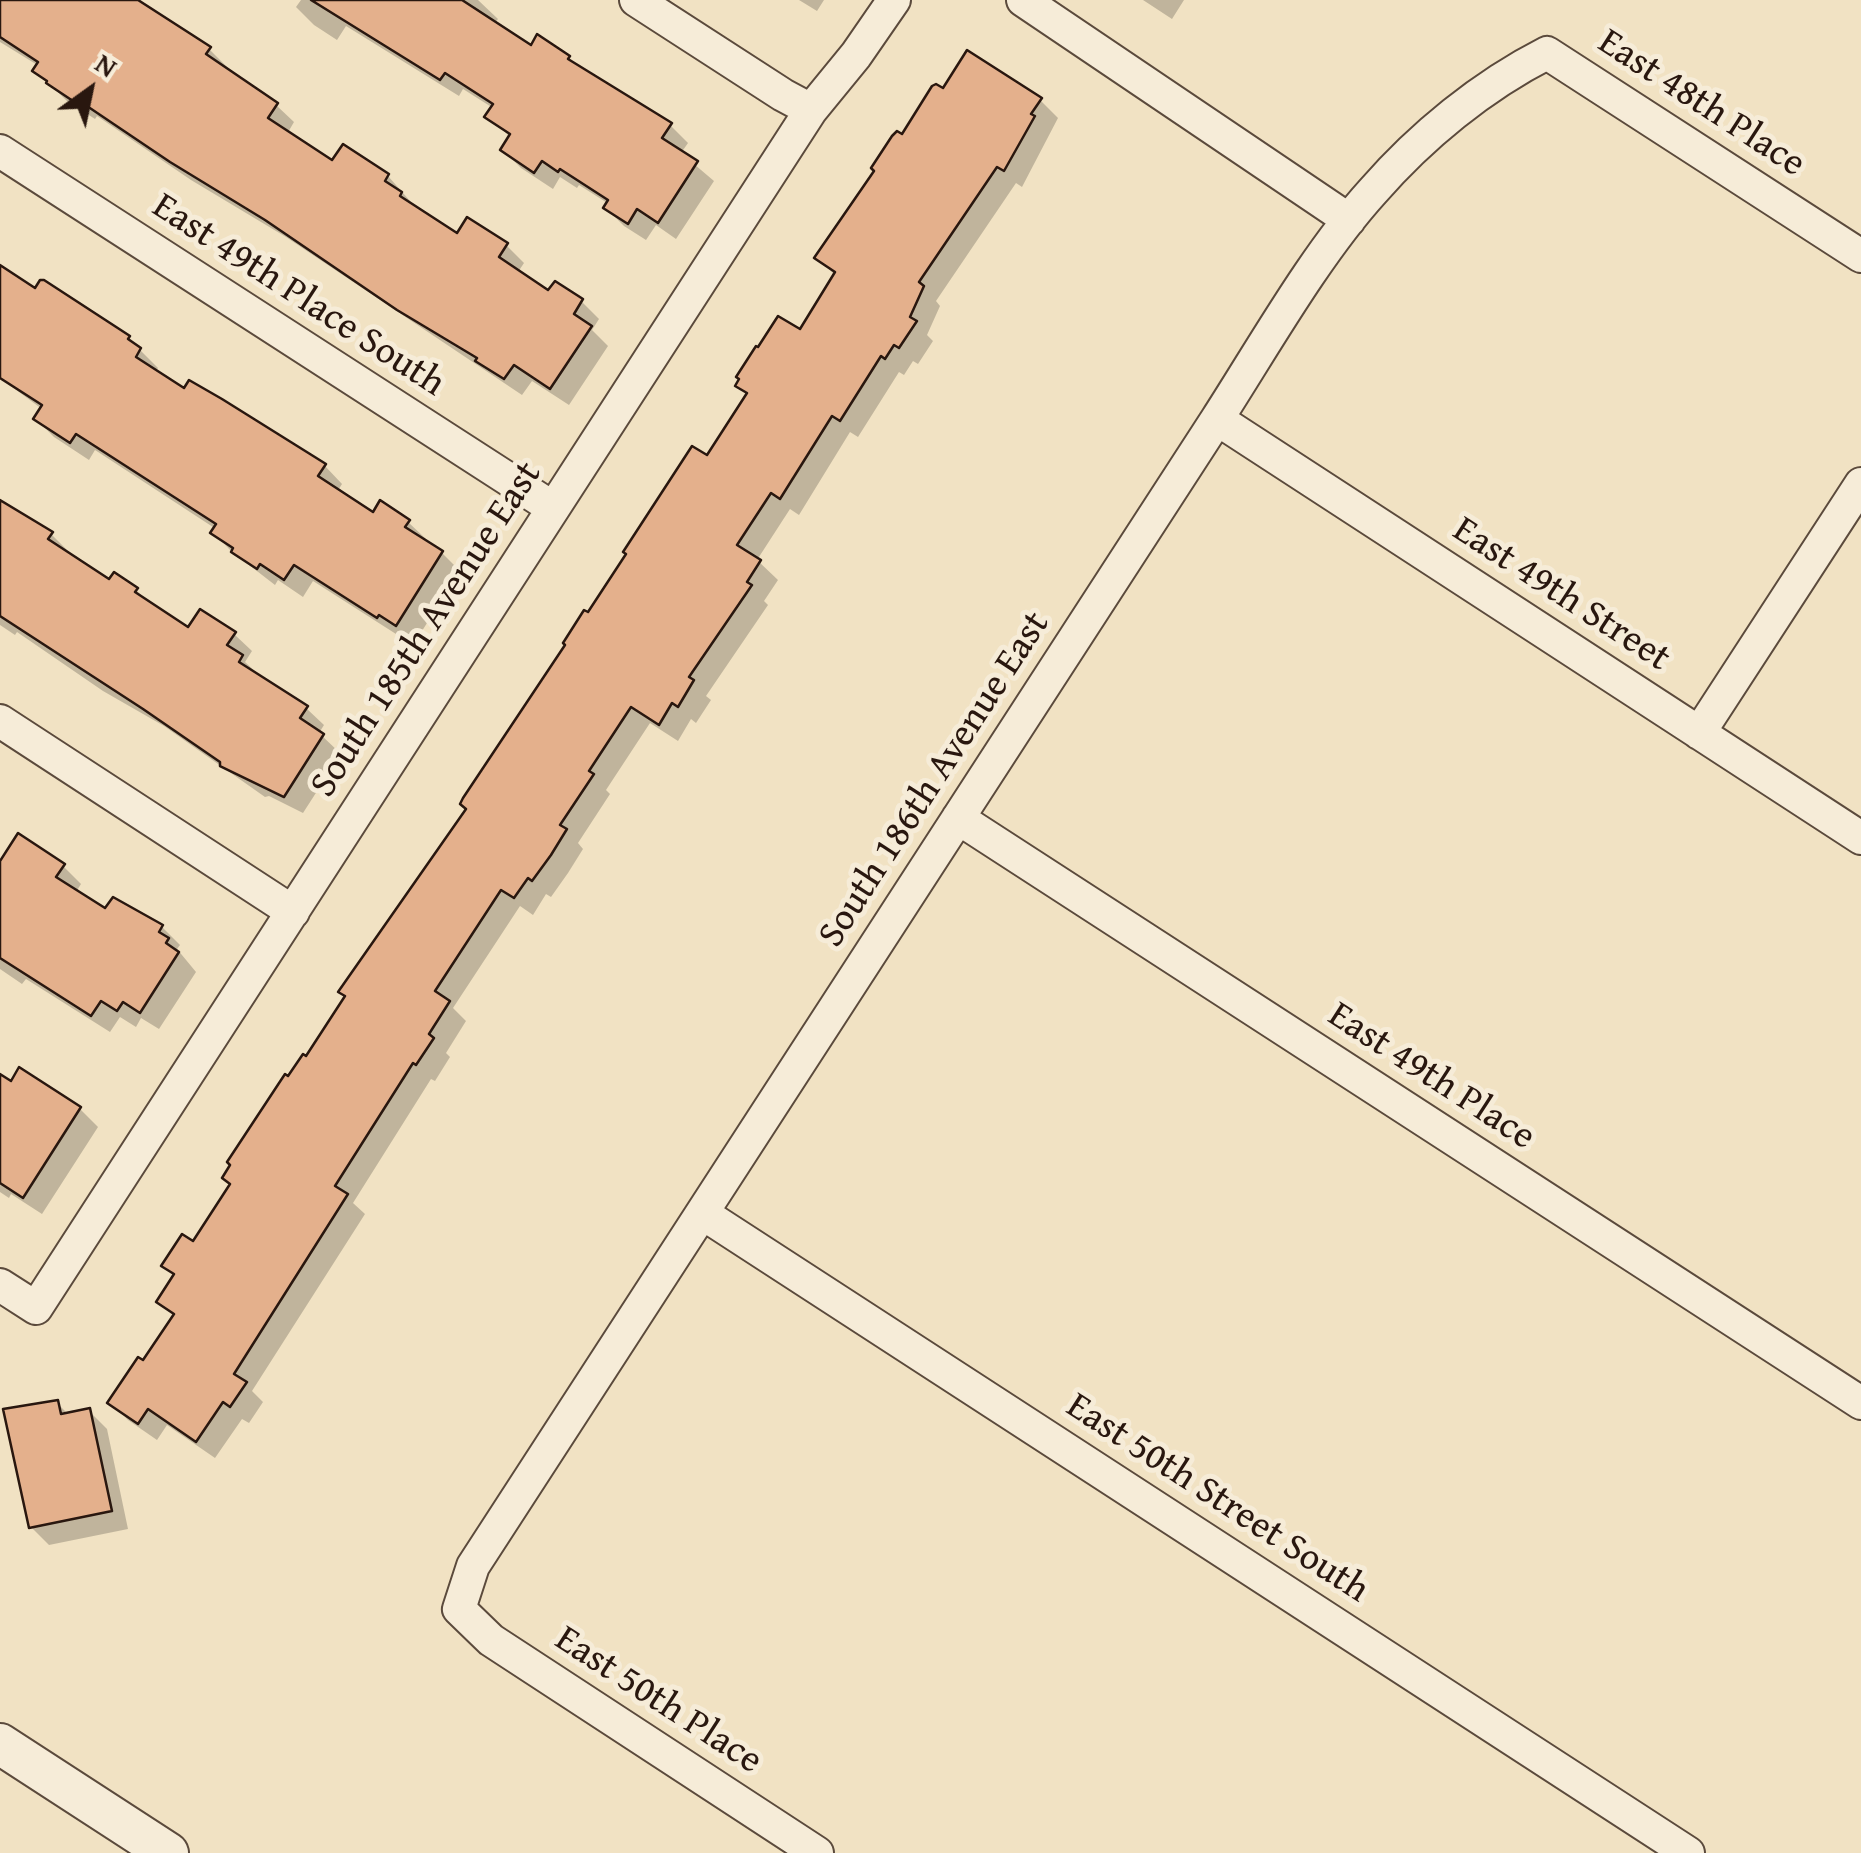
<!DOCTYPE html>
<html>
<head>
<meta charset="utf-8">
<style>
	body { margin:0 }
	#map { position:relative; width:1861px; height:1853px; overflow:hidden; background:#f1e2c3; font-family:"Gentium Book Plus",serif }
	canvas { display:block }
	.north { position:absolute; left:40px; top:40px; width:100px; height:100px; -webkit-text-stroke:8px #f6ecd8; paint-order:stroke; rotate:33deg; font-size:28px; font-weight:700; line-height:40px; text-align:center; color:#29170f }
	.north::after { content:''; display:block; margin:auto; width:35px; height:45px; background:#29170f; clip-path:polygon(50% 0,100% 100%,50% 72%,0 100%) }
</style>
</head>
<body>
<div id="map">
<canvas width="1861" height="1853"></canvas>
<div class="north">N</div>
</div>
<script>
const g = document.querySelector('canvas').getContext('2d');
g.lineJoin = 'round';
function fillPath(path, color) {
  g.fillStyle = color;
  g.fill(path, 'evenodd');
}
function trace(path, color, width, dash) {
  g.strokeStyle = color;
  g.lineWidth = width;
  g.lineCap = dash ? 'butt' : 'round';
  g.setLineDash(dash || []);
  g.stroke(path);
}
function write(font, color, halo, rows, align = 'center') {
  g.font = font + ' "Gentium Book Plus",serif';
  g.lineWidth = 10;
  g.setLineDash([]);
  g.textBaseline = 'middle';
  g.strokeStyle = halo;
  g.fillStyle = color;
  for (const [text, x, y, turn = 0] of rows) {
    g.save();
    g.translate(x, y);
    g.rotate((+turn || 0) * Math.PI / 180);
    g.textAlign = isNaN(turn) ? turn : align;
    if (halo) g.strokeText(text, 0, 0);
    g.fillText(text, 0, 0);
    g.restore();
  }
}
fillPath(new Path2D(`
	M0 0H134L209 49 227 67 225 70 276 105 294 122 287 134 333 164 344 148 388 176 418 210 457 236 506 245 524 263 518 272 549 294 581 301 599 319 592 330 608 346 569 405 532 381 522 395 286 237 191 180 97 116 95 119 67 101 36 71 39 66 0 42Z
	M301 0H478L498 19 494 24 531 48 568 58 580 69 670 125 688 143 681 153 714 181 676 239 656 225 646 240 624 226 606 208 609 204 579 185 577 188 560 177 553 189 521 168 503 150 511 138 488 116 493 108 463 89 459 96 346 26 337 40 314 25 296 7Z
	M799 0H824L817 11Z
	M1143 0H1184L1172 19Z
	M944 92 1040 100 1058 118 1022 187 1016 183 936 301 940 306 927 335 933 341 918 364 913 361 904 375 899 372 858 437 850 432 799 515 790 509 757 560 778 580 764 601 768 605 706 696 711 700 696 723 691 719 678 741 650 723 606 790 610 794 578 843 583 849 568 873 551 897 546 894 533 915 520 906 453 1008 466 1021 446 1053 450 1057 435 1081 431 1079 353 1203 365 1214 252 1391 263 1402 249 1423 242 1419 215 1458 167 1425 157 1440 128 1420 110 1402 144 1364 175 1317 159 1301 175 1277 165 1266 194 1244 232 1185 289 1080 307 1059 469 810 589 616 707 459 748 396 738 385 800 333 836 276 817 258 903 138Z
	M0 268 36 292 128 338 158 368 155 372 325 466 342 484 337 492 373 515 408 522 426 539 424 542 442 553 460 571 415 642 398 631 396 634 313 581 303 597 278 580 275 585 231 551 214 533 216 529 95 450 89 460 54 437 36 419 42 409 0 378Z
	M0 502 51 534 69 552 67 555 110 582 136 590 153 607 189 630 234 634 252 651 245 662 259 675 306 708 324 725 319 733 341 754 303 813 269 796 265 797 164 726 103 691 17 632 15 635 0 625Z
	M0 865 63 866 81 884 76 892 106 912 132 909 162 927 180 945 177 949 196 972 159 1029 141 1018 136 1027 120 1017 110 1032 26 979 22 984 0 969Z
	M0 1079 80 1109 98 1127 42 1214 11 1194 9 1198 0 1192Z
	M57 1403 69 1415 89 1411 107 1429 128 1529 49 1545 31 1527Z`), '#0003');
const building = new Path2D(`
	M0 0H138L211 47 206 54 278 103 268 118 332 160 343 144 389 174 385 181 402 192 400 196 457 233 467 217 508 243 499 257 548 290 555 281 583 299 574 314 592 326 550 389 514 365 504 379 475 361 477 358 397 310 265 220 170 162 78 100 76 103 46 83 47 81 32 71 38 62 0 37Z
	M311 0H462L531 45 537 34 570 56 568 59 672 123 662 138 698 161 658 223 637 209 628 224 603 208 608 200 560 169 558 172 542 161 534 173 500 150 510 134 484 117 493 104 445 73 440 80Z
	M967 50 1042 98 1031 114 1035 116 1004 171 997 167 919 282 924 286 910 317 917 321 899 348 894 345 885 359 881 356 840 421 832 416 780 499 771 493 737 545 761 560 747 582 752 585 689 677 694 680 678 707 672 703 659 725 631 707 589 771 594 774 560 825 567 829 551 855 532 881 528 878 514 898 501 890 435 991 450 1001 429 1034 434 1038 416 1065 413 1063 335 1186 348 1194 234 1374 247 1382 230 1407 223 1402 196 1442 148 1409 138 1424 107 1403 138 1357 143 1360 174 1314 156 1302 174 1274 161 1266 182 1234 193 1241 230 1184 222 1178 230 1165 227 1162 285 1074 288 1076 303 1054 306 1056 345 996 338 992 466 809 460 804 463 798 565 645 563 643 584 610 588 612 626 554 623 552 692 446 707 455 747 393 735 386 739 379 736 377 756 346 758 347 778 316 800 329 835 272 814 258 874 171 871 168 892 136 897 131 902 134 932 86 936 84 943 88Z
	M0 265 35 288 40 280H44L130 336 128 339 141 348 136 357 184 388 189 380 222 399 326 464 318 476 373 512 380 500 410 520 405 527 443 551 396 626 379 615 377 618 294 565 284 580 260 564 257 569 231 552 233 548 210 533 216 524 76 434 70 443 33 419 42 405 0 378Z
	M0 500 53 532 48 539 109 579 114 572 138 588 135 592 188 627 200 609 236 632 227 645 243 655 239 662 308 706 300 718 324 734 284 797 220 766V762L143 709 0 616Z
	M18 833 65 864 56 877 105 908 113 897 163 925 159 932 169 938 166 943 179 952 140 1013 123 1002 117 1011 101 1001 91 1016 0 958V861Z
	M19 1067 81 1107 23 1198 0 1183V1074L11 1081Z
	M58 1400 61 1414 90 1408 112 1511 29 1528 3 1409Z`);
fillPath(building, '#e4b08c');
trace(building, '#29170f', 2.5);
const minor = new Path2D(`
	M636 0 783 95 811 110
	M1023 0 1349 220
	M0 151 553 508
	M1217 419 1861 838
	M0 721 293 912
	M1699 733 1861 484
	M958 818 1861 1403
	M702 1213 1688 1853
	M0 1285 36 1308 811 110 856 55 894 0
	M817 1853 491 1640 459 1609 473 1566 1217 419C1264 346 1315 255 1373 191 1421 136 1482 86 1547 53L1861 256`);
const tertiary = new Path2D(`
	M0 1744 168 1853`);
trace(minor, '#5b4a3c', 36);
trace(tertiary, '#5b4a3c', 44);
trace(minor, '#f6ecd8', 32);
trace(tertiary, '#f6ecd8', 40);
write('38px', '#29170f', '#f6ecd8', [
	["East 48th Place",1701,104,33],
	["East 49th Place South",298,296,33],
	["East 49th Street",1561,595,33],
	["South 185th Avenue East",427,630,-57],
	["South 186th Avenue East",935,780,-57],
	["East 49th Place",1431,1077,33],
	["East 50th Street South",1217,1499,33],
	["East 50th Place",658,1701,33]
]);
</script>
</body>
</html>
